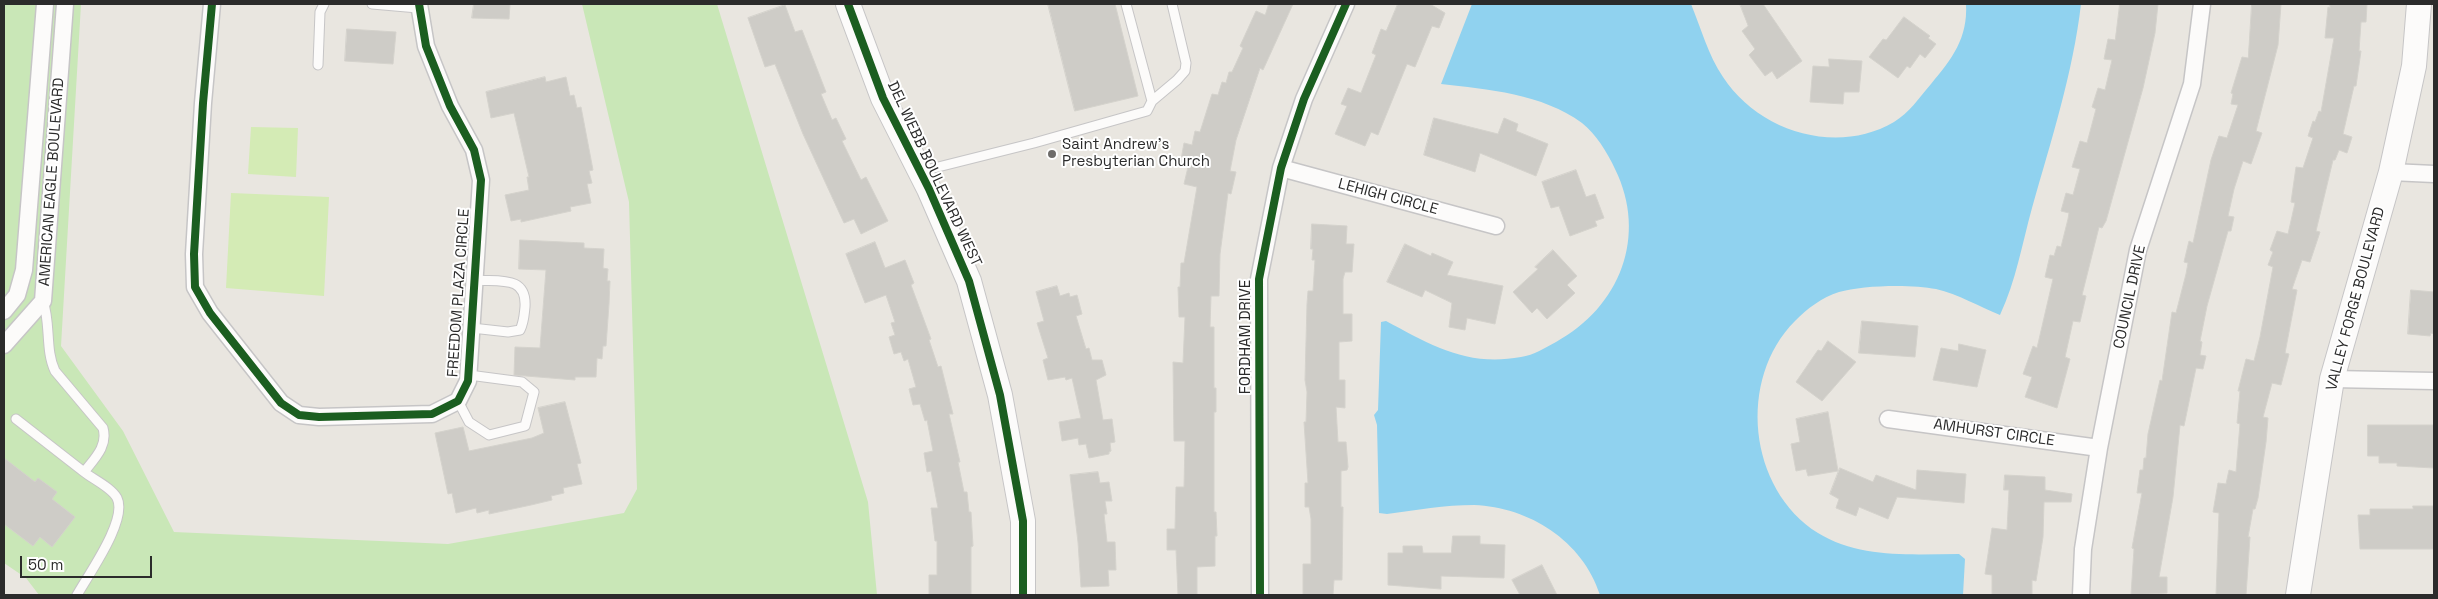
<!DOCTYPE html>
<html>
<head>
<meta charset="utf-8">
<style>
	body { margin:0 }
	#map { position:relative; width:2438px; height:599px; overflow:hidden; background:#e9e6e0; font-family:"Space Grotesk",sans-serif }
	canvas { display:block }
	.frame { position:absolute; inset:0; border:5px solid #2b2b2b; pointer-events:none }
	.scale { position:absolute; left:20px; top:556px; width:132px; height:22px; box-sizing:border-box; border:2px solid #2b2b2b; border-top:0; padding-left:6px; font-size:15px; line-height:18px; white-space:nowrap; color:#2b2b2b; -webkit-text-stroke:4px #fff; paint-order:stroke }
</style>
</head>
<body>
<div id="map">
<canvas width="2438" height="599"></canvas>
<div class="frame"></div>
<div class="scale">50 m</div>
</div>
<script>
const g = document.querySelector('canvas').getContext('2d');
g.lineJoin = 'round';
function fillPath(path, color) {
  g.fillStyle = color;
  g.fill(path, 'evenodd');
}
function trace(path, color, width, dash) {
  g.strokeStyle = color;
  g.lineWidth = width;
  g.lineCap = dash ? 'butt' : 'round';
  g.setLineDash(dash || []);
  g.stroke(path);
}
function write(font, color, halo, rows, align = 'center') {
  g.font = font + ' "Space Grotesk",sans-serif';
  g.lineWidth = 4;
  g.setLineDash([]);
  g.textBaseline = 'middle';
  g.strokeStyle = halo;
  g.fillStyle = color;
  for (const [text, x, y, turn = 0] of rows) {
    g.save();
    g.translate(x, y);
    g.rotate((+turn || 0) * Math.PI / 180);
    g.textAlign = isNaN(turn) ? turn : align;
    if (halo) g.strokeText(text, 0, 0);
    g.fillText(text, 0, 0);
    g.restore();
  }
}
fillPath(new Path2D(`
	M4 4H81L61 346 123 431 174 532 448 544 624 513 637 489 629 202 582 4H717L868 502 877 595H39L26 578 4 563Z`), '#c9e7b7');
fillPath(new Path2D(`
	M251 127 298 128 296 177 248 174Z
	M231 193 329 197 324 296 226 288Z`), '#d4ebb5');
fillPath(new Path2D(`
	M1472 4H1691C1701 28 1708 55 1723 77 1758 131 1836 156 1894 122 1909 113 1919 98 1931 84 1952 59 1968 38 1966 4H2081C2073 73 2051 141 2032 208 2022 244 2016 281 2000 315 1980 307 1958 294 1936 289 1912 284 1862 285 1839 292 1822 297 1807 309 1795 321 1737 379 1748 489 1818 533 1860 559 1912 554 1959 554L1965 559 1963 595H1600C1583 541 1529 507 1474 505 1445 505 1416 510 1387 514L1379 513 1377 425 1374 415 1378 410 1381 322 1386 321C1431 345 1467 367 1521 357 1534 355 1545 348 1556 342 1620 307 1648 236 1615 169 1607 152 1596 134 1582 123 1543 94 1487 89 1441 84Z`), '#90d2ef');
const building = new Path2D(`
	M474 4H510L509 19 472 18Z
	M1048 4H1115L1138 96 1075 111Z
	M1269 4H1293L1263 70 1260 68 1236 140 1230 171 1236 172 1231 194 1228 193 1220 254 1219 296H1211L1210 327H1214V388H1216V412H1214V512H1216L1217 536H1215V566L1197 567V595H1178L1176 550H1167V529H1175L1176 487H1184L1185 441H1174L1173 362 1183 363 1185 317H1179L1178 287H1180L1181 263H1184L1197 187 1184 184 1188 167 1180 165 1184 143 1192 145 1195 131 1200 132 1212 94 1218 95 1222 82 1226 83 1229 72H1232L1243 48 1240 46 1256 11 1265 15Z
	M1398 4H1430L1445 13 1439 28 1432 26 1415 67 1407 64 1378 135 1371 132 1365 146 1335 134 1347 106 1341 104 1348 88 1361 93 1376 55 1372 53 1381 29 1386 31Z
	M1740 4H1763L1802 61 1777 79 1772 71 1765 76 1749 55 1755 49 1742 31 1748 26Z
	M2120 4H2158L2155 33 2143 88 2106 221 2102 228 2099 227 2082 295 2086 296 2080 322 2073 321 2065 357 2070 359 2057 408 2025 397 2032 377 2023 374 2033 346 2037 348 2053 279 2045 277 2050 255 2054 256 2057 246 2061 247 2068 219 2069 213 2061 211 2066 193 2073 195 2080 169 2072 167 2080 141 2087 143 2096 109 2092 107 2098 88 2105 90 2112 60 2104 59 2108 39 2115 40Z
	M2252 4H2281L2278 45 2256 131 2262 133 2251 164 2243 161 2234 189 2228 216 2234 217 2231 231H2228L2207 306 2200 341 2202 342 2200 355 2206 356 2203 369 2196 368 2184 426 2180 425 2173 497 2159 577H2167V593L2131 595 2134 549 2132 548 2142 493H2137L2140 470H2143L2144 458H2146L2148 434 2160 380 2162 381 2172 312 2176 313 2186 274 2188 263 2184 262 2189 241 2193 243 2211 160 2219 136 2227 138 2238 105 2231 104 2233 94 2231 93 2242 57 2248 58Z
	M2330 4H2367L2366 22H2361L2359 51H2361L2356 86H2354L2343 134 2352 137 2347 153 2339 150 2335 160H2333L2316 231 2320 232 2310 262 2302 260 2292 289 2297 290 2285 353 2289 354 2281 385 2272 383 2263 417 2268 418 2266 442 2258 498 2255 509H2253L2248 537H2250L2246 595H2216L2219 513 2213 512 2218 483 2226 484 2229 470 2236 472 2240 424 2237 423 2240 391H2238L2246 359 2254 361 2260 337 2273 267 2268 265 2273 252 2270 250 2277 231 2288 234 2295 203 2291 202 2296 167 2303 168 2313 138 2308 136 2313 121 2315 122 2319 111 2321 112 2334 38H2325L2328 7 2330 8Z
	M785 5 795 32 802 30 826 92 821 94 832 120 836 118 846 139 842 141 861 180 866 177 888 221 861 234 854 219 844 223 803 134 775 64 765 67 748 18Z
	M1904 17 1930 36 1928 38 1936 44 1925 58 1920 54 1910 68 1907 66 1898 78 1869 57 1883 39 1886 40Z
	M347 29 396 32 393 64 345 61Z
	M1829 59 1862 61 1859 92H1844L1843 104 1810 102 1813 66 1829 67Z
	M545 77 546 82 566 77 570 96 574 95 577 108 581 107 593 170 589 171 592 183 587 184 591 203 570 207 571 211 521 222V219L511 221 505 195 529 190 527 177H529L514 113 491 118 486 92Z
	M1434 118 1498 134 1504 118 1518 124 1516 131 1548 144 1536 176 1480 153 1475 172 1424 155Z
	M1576 170 1586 197 1595 194 1604 218 1595 221 1597 226 1570 236 1559 206 1551 208 1542 182Z
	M1312 224 1347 226 1346 244H1354L1352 272H1345L1343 279V314H1352V341L1339 342V380H1345V408L1336 407 1338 442H1346L1348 467 1347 470 1341 471V507H1343L1342 580H1334L1333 595H1303V564H1311V519L1309 507H1305V483H1308L1304 422H1306L1307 392 1305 380 1307 304 1308 291H1313L1315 260H1312L1313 249H1311Z
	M520 240 584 243V248L604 249 603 268 608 269 607 281H610L609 304 606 346H603L602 359 597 358 596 377H575V380L514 375 515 347 540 348 546 270 519 269Z
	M875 242 885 268 905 260 914 283 911 285 931 339 929 340 938 367 941 366 953 414H949L960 462H958L964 492H967L969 512H971L973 546 971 547V595H929V575H937V541H935L931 508H938L931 471 927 472 924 453 933 451 927 420 925 421 920 404 913 405 909 389 916 387 908 359 904 361 901 352 894 354 889 337 895 335 891 323 895 322 886 295 865 303 846 254Z
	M1405 244 1431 256 1432 253 1453 262 1447 275 1503 286 1495 324 1467 318 1465 330 1449 327 1452 303 1425 290 1422 297 1387 282Z
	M1553 250 1577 276 1567 285 1575 293 1547 319 1537 308 1532 313 1513 292 1538 269 1535 267Z
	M1057 286 1060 296 1069 293 1070 297 1077 295 1082 314 1076 316 1086 349 1089 348 1092 360H1102L1106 375 1096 380 1103 420 1112 419 1115 442 1110 443 1111 451 1109 452V454L1089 458 1086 444 1079 445 1078 438 1062 441 1059 422 1081 418 1072 378 1066 380 1065 377 1048 380 1043 360 1048 358 1037 323 1044 321 1036 292Z
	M2411 290 2434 292V334L2431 333 2430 336 2408 334Z
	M1862 321 1918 326 1915 357 1859 353Z
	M1828 341 1856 362 1822 401 1796 382 1818 350 1821 351Z
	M1959 344 1986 350 1977 387 1933 380 1941 348 1958 351Z
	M565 402 581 463 577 464 582 484 563 488 564 493 551 496 552 500 531 505 489 514V510L477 513 476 508 456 513 452 493 448 494 435 433 463 427 469 451 532 438 544 433 538 408Z
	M1828 412 1838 471 1808 476 1806 469 1796 471 1791 444 1800 442 1796 419Z
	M2368 425H2434V468L2397 466V463H2379V456H2368Z
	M4 458 35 482 38 478 57 492 52 499 75 517 52 547 40 537 33 546 4 524Z
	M1840 468 1873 482 1876 475 1916 490 1917 470 1966 474 1964 503 1897 497 1888 519 1859 507 1856 516 1836 508 1839 499 1830 494Z
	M1098 472 1100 483 1109 482 1112 501H1105L1107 514H1104L1107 542H1115L1116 570H1108L1109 586 1081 587 1078 542 1070 475Z
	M2005 475 2045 477V490L2072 494 2071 502H2044L2043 537 2036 581 2032 580V595H1992V575L1985 574 1992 528 2007 530 2009 490H2004Z
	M2413 506H2434V549H2360L2358 515H2370V509H2413Z
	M1453 536H1480V544L1505 545 1504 578 1441 576V589L1388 585V553H1403V546H1422L1423 553H1451Z
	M1542 565 1557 595H1520L1512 580Z`);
fillPath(building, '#ceccc7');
trace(building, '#d4d2cc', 1);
const lane = new Path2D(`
	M372 4 418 8
	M318 65 320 12 324 4
	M1152 101 1177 80 1185 71 1186 63 1172 4
	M922 171 1034 143 1147 111 1152 101 1126 4
	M43 301C51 324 45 350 55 371L103 428C108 446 95 458 84 472 93 479 112 488 117 498 128 520 88 575 77 595
	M472 328 508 332 520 330C524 322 524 316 525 307 527 275 499 282 475 280
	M458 401 469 422 489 435 525 426 534 392 522 382 469 375
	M16 419 84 472`);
const street = new Path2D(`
	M212 4 203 103 194 254 195 287 210 313 281 403 299 415 319 417 432 414 458 401 468 381 481 180 474 150 450 106 426 46 419 4
	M1281 168 1496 226
	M2391 172 2434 174
	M4 311 17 295 24 270 45 4
	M4 345 43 301 65 4
	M2332 379 2434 381
	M1888 419 2099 448
	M1260 595 1259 279 1281 168 1304 99 1346 4
	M2081 595 2083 549 2099 448 2138 250 2192 84 2202 4`);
const secondary = new Path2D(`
	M848 4 883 98 929 189 969 281 1000 395 1023 521V595
	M2298 595 2332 379 2391 172 2414 66 2419 4`);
trace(lane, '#c6c5c6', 11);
trace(street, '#c6c5c6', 19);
trace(secondary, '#c6c5c6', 26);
trace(lane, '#fcfbfa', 9);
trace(street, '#fcfbfa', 16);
trace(secondary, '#fcfbfa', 24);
trace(new Path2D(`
	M212 4 203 103 194 254 195 287 210 313 281 403 299 415 319 417 432 414 458 401 468 381 481 180 474 150 450 106 426 46 419 4
	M848 4 883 98 929 189 969 281 1000 395 1023 521V595
	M1260 595 1259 279 1281 168 1304 99 1346 4`), '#1b5e20', 8);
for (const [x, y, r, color] of [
	[1052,154,5,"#6e6c6a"]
]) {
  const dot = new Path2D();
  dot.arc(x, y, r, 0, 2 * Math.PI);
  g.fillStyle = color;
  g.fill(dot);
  trace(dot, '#fff', 2);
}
write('15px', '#2b2b2b', '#fff', [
	["Saint Andrew's",1062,145],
	["Presbyterian Church",1062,162]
], 'left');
write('15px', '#2b2b2b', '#fff', [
	["DEL WEBB BOULEVARD WEST",934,174,65],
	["AMERICAN EAGLE BOULEVARD",52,182,-86],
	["LEHIGH CIRCLE",1388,197,15],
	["FREEDOM PLAZA CIRCLE",459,293,-86],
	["COUNCIL DRIVE",2130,297,-78],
	["VALLEY FORGE BOULEVARD",2356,299,-75],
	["FORDHAM DRIVE",1246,337,-90],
	["AMHURST CIRCLE",1994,433,8]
]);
</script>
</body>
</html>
